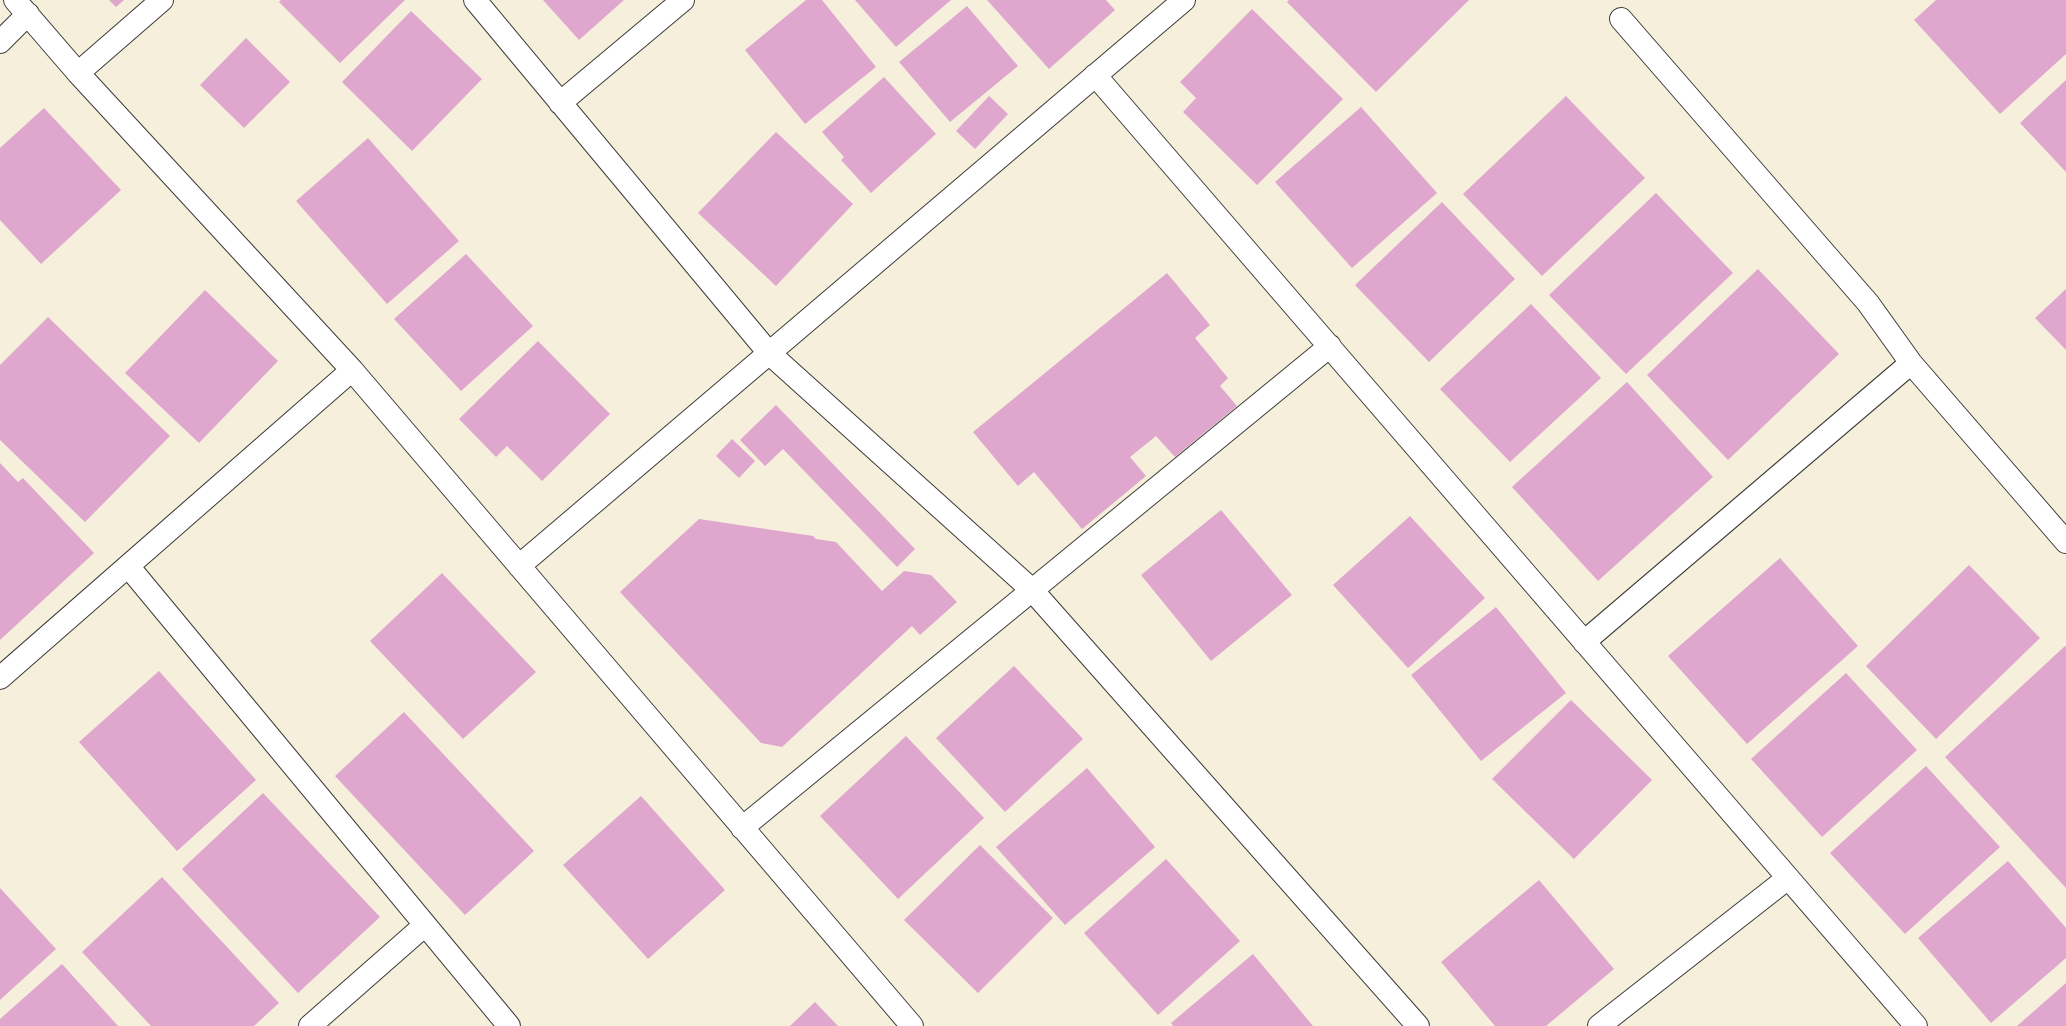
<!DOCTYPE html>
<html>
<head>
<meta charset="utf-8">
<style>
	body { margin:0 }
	canvas { display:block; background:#f5efdc }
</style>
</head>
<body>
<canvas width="2066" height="1026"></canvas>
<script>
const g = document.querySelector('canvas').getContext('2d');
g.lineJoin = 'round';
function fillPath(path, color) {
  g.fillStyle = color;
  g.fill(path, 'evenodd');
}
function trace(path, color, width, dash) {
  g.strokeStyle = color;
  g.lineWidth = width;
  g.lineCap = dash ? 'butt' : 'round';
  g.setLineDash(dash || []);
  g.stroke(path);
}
fillPath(new Path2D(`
	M109 0H124L116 7Z
	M281 0H405L340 63 279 2Z
	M543 0H624L579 40Z
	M806 0H822L876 67 805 124 745 50Z
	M855 0H951L896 47Z
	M987 0H1106L1115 10 1049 69Z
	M1289 0H1469L1376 92 1287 2Z
	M1936 0H2066V54L2000 114 1914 20Z
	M967 6 1018 66 950 122 899 62Z
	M1252 9 1343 99 1257 185 1183 112 1196 98 1180 82Z
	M411 11 482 79 412 151 342 82Z
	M246 38 290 82 244 128 200 85Z
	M884 77 936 134 871 193 841 160 844 157 822 132Z
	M2066 80V172L2020 123Z
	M989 96 1008 114 975 149 956 131Z
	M1566 96 1645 178 1542 276 1463 194Z
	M1361 107 1437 193 1352 268 1275 182Z
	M44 108 121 190 41 264 0 220V148Z
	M776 132 853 204 776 286 698 213Z
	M368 138 459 241 387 304 296 201Z
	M1656 193 1733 273 1626 374 1549 295Z
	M1442 202 1515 279 1429 362 1355 285Z
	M466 254 533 326 461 391 394 319Z
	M1758 269 1839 354 1728 460 1647 375Z
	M1167 273 1210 325 1195 338 1228 378 1220 386 1237 406 1175 457 1156 436 1130 457 1146 476 1082 529 1034 472 1018 486 973 432Z
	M2066 289V350L2035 318Z
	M205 290 278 361 199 443 125 373Z
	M1531 304 1601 378 1510 462 1440 389Z
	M48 317 170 436 85 522 0 440V365Z
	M538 341 610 414 542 481 507 446 496 457 459 419Z
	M1627 382 1713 477 1598 581 1512 487Z
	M776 405 915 549 897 567 783 449 765 466 740 440Z
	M732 439 755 461 739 478 716 456Z
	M0 463 18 482 23 478 94 553 0 640Z
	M1221 510 1292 595 1211 661 1141 575Z
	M1410 516 1485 598 1408 668 1333 585Z
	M699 519 813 536 816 539 836 542 882 591 904 571 931 575 957 602 920 635 912 626 782 747 761 743 620 592Z
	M1780 558 1858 646 1747 744 1668 656Z
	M1969 565 2040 638 1936 739 1866 666Z
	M442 573 536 672 463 739 370 641Z
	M1496 607 1566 693 1481 761 1411 675Z
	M2065 646 2066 647V888L1945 757Z
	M1014 666 1083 739 1005 812 936 738Z
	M159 671 256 780 177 851 79 742Z
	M1846 673 1917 750 1822 837 1751 759Z
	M1571 700 1652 780 1574 859 1492 779Z
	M404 712 534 851 465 915 335 776Z
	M906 736 984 818 898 899 820 816Z
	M1926 766 2000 847 1905 934 1830 853Z
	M1087 768 1155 847 1065 925 996 847Z
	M263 793 380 917 298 993 182 869Z
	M641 796 725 890 648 959 563 865Z
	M980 845 1053 918 978 993 904 920Z
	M1166 859 1240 941 1158 1015 1084 933Z
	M2008 861 2066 928V958L1991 1023 1918 938Z
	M162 877 279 1003 254 1026H151L82 952Z
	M1539 880 1614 969 1546 1026H1495L1441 962Z
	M0 888 56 949 0 1000Z
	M1253 954 1313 1026H1173L1171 1023Z
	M62 964 118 1026H0V1019Z
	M2066 983V1026H2017Z
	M815 1002 838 1026H790Z`), '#dfa7ce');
const street = new Path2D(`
	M15 0 78 73 352 370 912 1026
	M475 0 769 353 1032 590 1418 1026
	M1621 19 1868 303 1911 363 2066 542
	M0 42 28 14
	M78 73 162 0
	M1095 75 1916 1026
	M560 103 683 0
	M128 566 509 1026
	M519 566 1184 0
	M1584 642 1911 363
	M0 678 352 370
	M742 828 1330 346
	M310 1026 425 925
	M1599 1026 1788 878`);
trace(street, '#3d3c39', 24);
trace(street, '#fff', 22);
</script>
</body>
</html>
